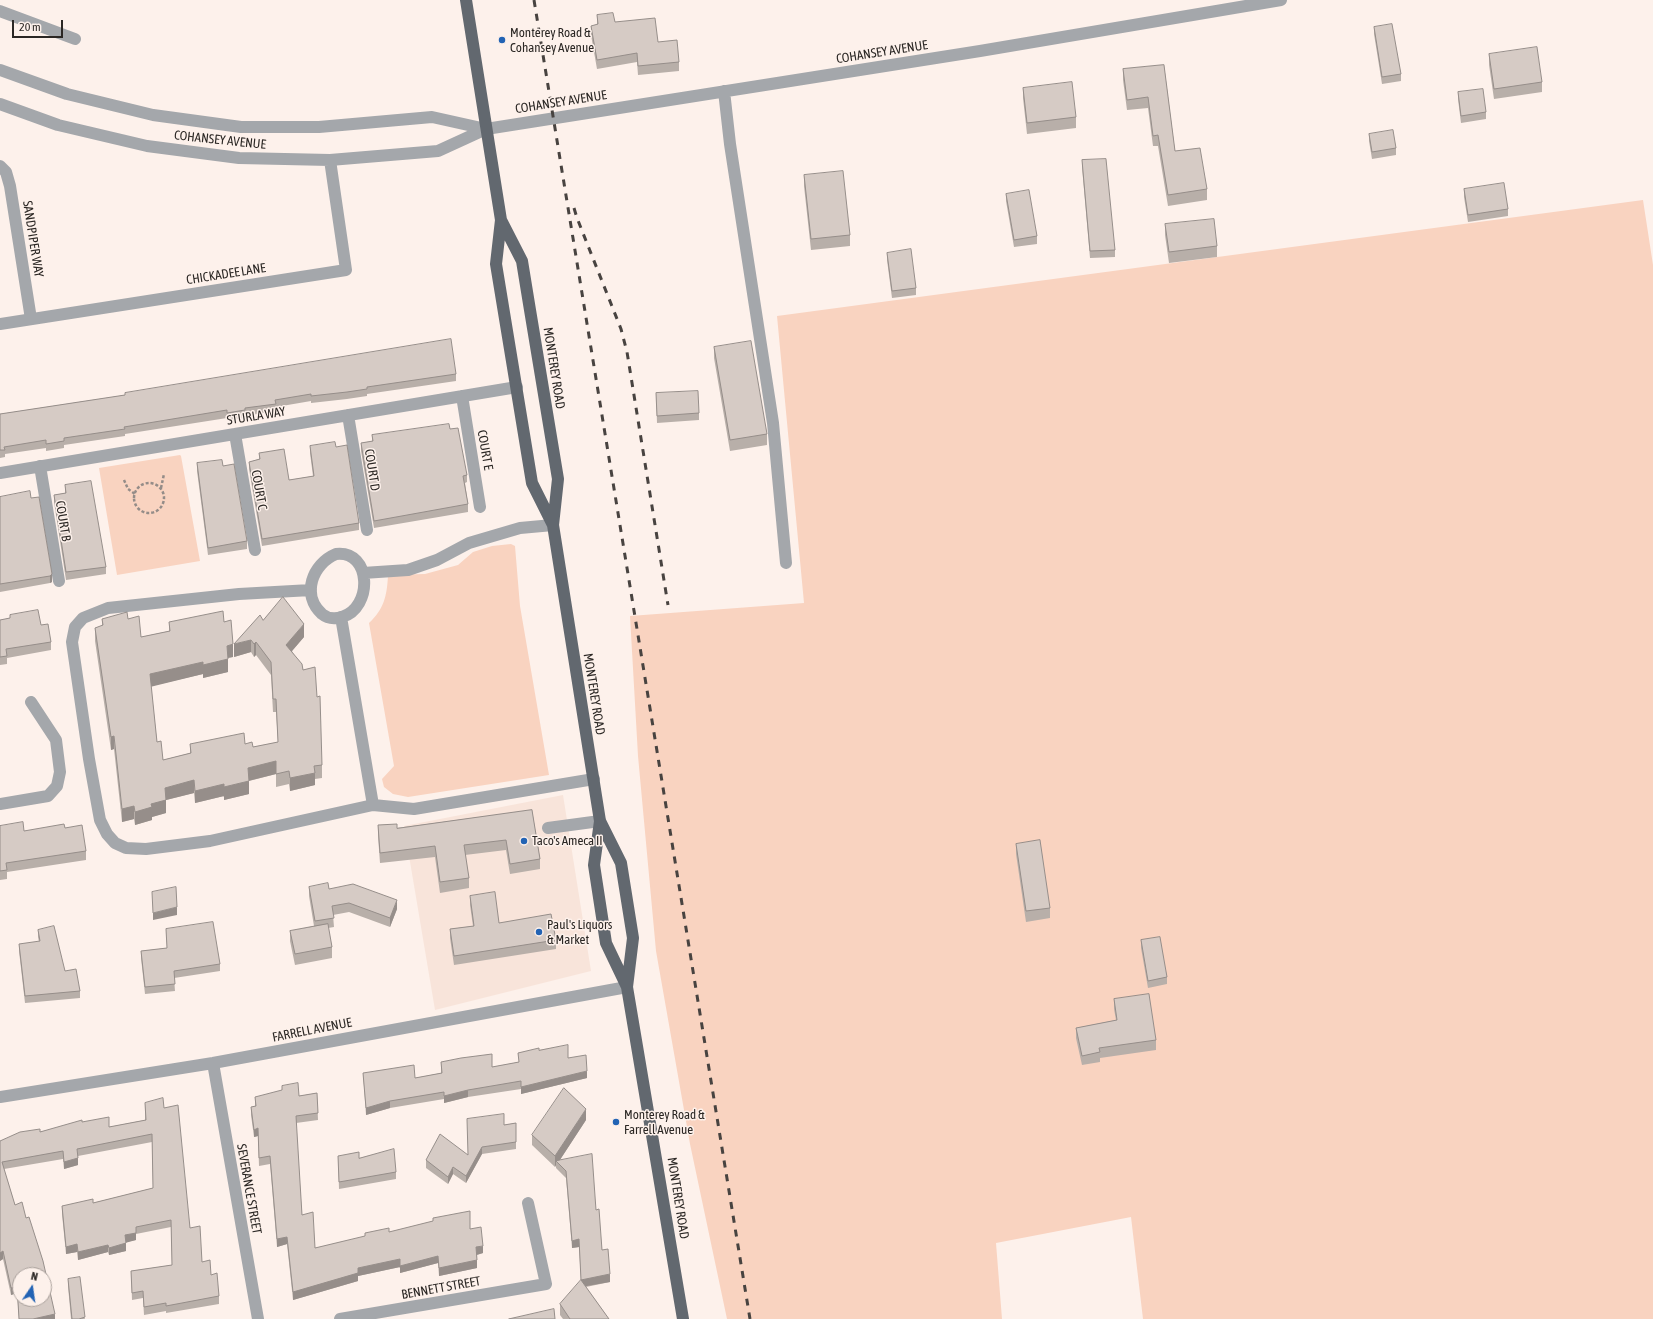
<!DOCTYPE html>
<html>
<head>
<meta charset="utf-8">
<style>
	body { margin:0 }
	#map { position:relative; width:1653px; height:1319px; overflow:hidden; background:#fdf1eb; font-family:"Asap Condensed",sans-serif }
	canvas { display:block }
	.north { position:absolute; left:12px; top:1267px; width:40px; height:40px; box-sizing:border-box; background:#fdf1eb; border:1px solid #a9a09b; border-radius:50%; rotate:13deg; font-size:11px; font-weight:700; line-height:16px; text-align:center; color:#2b2724 }
	.north::after { content:''; display:block; margin:auto; width:14px; height:18px; background:#2263b4; clip-path:polygon(50% 0,100% 100%,50% 72%,0 100%) }
	.scale { position:absolute; left:12px; top:20px; width:51px; height:18px; box-sizing:border-box; border:2px solid #2b2724; border-top:0; padding-left:5px; font-size:12px; line-height:14px; white-space:nowrap; color:#2b2724; -webkit-text-stroke:3px #fdf1eb; paint-order:stroke }
</style>
</head>
<body>
<div id="map">
<canvas width="1653" height="1319"></canvas>
<div class="north">N</div>
<div class="scale">20 m</div>
</div>
<script>
const g = document.querySelector('canvas').getContext('2d');
g.lineJoin = 'round';
function fillPath(path, color) {
  g.fillStyle = color;
  g.fill(path, 'evenodd');
}
function trace(path, color, width, dash) {
  g.strokeStyle = color;
  g.lineWidth = width;
  g.lineCap = dash ? 'butt' : 'round';
  g.setLineDash(dash || []);
  g.stroke(path);
}
function write(font, color, halo, rows, align = 'center') {
  g.font = font + ' "Asap Condensed",sans-serif';
  g.lineWidth = 3;
  g.setLineDash([]);
  g.textBaseline = 'middle';
  g.strokeStyle = halo;
  g.fillStyle = color;
  for (const [text, x, y, turn = 0] of rows) {
    g.save();
    g.translate(x, y);
    g.rotate((+turn || 0) * Math.PI / 180);
    g.textAlign = isNaN(turn) ? turn : align;
    if (halo) g.strokeText(text, 0, 0);
    g.fillText(text, 0, 0);
    g.restore();
  }
}
fillPath(new Path2D(`
	M563 795 591 971 435 1010 404 826Z`), '#f8e4da');
fillPath(new Path2D(`
	M1643 200 1653 265V1319H1143L1131 1217 996 1243 1002 1319H727L690 1144 656 951 638 756 630 616 804 603 777 316Z
	M180 455 181 456 200 561 117 575 99 468Z
	M511 544 515 546 520 606 549 775 408 797 393 794 384 787 382 779 394 766 369 623C384 609 387 596 388 575L425 574 458 565 473 552 492 546Z`), '#f9d3c0');
trace(new Path2D(`
	M124 480 128 489 135 494
	M134 498a15 15 0 1 1 30 0a15 15 0 1 1-30 0Z
	M161 488 164 474`), '#948c88', 2.5, [3, 2]);
trace(new Path2D(`
	M0 11 75 39
	M0 70 67 94 153 115 241 127H319L432 117 486 129
	M724 91 730 144 773 423 786 563
	M0 104 58 125 147 146 239 158 330 160 438 151 486 129 980 51 1281 0
	M0 166 6 172 10 186 31 319
	M0 324 346 270 330 160
	M462 396 480 507
	M348 415 367 530
	M235 434 255 550
	M40 466 59 581
	M0 473 517 387
	M336 554C372 550 373 608 342 617 335 619 328 619 322 614 301 595 312 564 336 554Z
	M363 573 408 570 437 560 469 543 520 528 553 525
	M311 590 239 594 108 608 83 618 75 627 72 642 89 759 100 820 107 834 115 843 126 848 146 849 210 841 373 805 414 809 594 779
	M341 617 373 805
	M0 804 48 796 57 786 60 772 56 740 31 702
	M548 828 600 821
	M213 1063 258 1319
	M0 1097 213 1063 627 987
	M340 1319 546 1284 528 1203`), '#a4a7ab', 12);
trace(new Path2D(`
	M466 0 501 220 496 264 532 483 553 525
	M501 220 522 261 530 310 558 479 553 525 600 821 594 865 606 943 627 987 683 1319
	M600 821 621 863 633 938 627 987`), '#62686f', 12);
trace(new Path2D(`
	M534 0 750 1319
	M574 208 577 218 621 329 627 352 668 605`), '#484340', 3, [7, 7]);
fillPath(new Path2D(`
	M597 15 615 22 658 42 679 62V71L638 75 637 62 597 69 591 35V26L597 25Z
	M1374 27 1401 74V81L1382 84 1374 34Z
	M1489 54 1542 82V92L1494 99 1489 65Z
	M1164 65 1175 151 1207 189V200L1168 206 1158 146H1153L1148 108 1127 110 1123 80V69Z
	M1023 88 1076 117V128L1027 134 1023 98Z
	M1458 92 1486 112V119L1461 123 1458 99Z
	M1369 134 1396 148V155L1372 159 1369 141Z
	M1082 160 1115 250V257L1090 258 1082 167Z
	M804 175 850 235V246L811 250 804 186Z
	M1464 189 1508 209V216L1468 222 1464 197Z
	M1006 194 1037 236V244L1014 247 1006 201Z
	M1165 224 1217 246V257L1169 263 1165 235Z
	M887 253 916 288V295L892 298 887 260Z
	M714 347 767 434V445L730 451 714 358Z
	M456 374V381L367 394V396L347 399 311 403V401L276 407V411L245 416V418L227 420V418L125 434V436L64 445V448L46 451V448L5 454V457L0 458V414L125 395V393Z
	M656 393 699 413V420L657 423Z
	M450 429 467 475V482L465 483 468 504V512L374 528 361 451V443L372 441V435Z
	M310 446 336 447 359 523V530L262 546 249 469V462L259 459V453L289 480 313 476 310 453Z
	M197 463 223 466 247 541V549L208 555 197 471Z
	M65 485 106 567V574L66 580 54 502V495L65 493Z
	M0 497 31 498 52 582 50 583 0 592Z
	M10 615 41 625 51 642V650L7 658V664L0 665V620L10 618Z
	M102 619H128L141 637 169 631V622H224L233 657 228 658V672L203 678V674L151 686 157 742 163 760 190 753V744H245L253 747 278 742 276 712H273L271 675 256 655 254 657 251 652 234 657 263 620 304 637 292 651 303 670 322 765V778L315 779V785L290 791 289 784 276 787V774L249 781V794L224 800V796L195 803 194 793 166 800V813L152 817V820L135 825 134 819 122 822 114 749 111 750 95 641V628L102 626Z
	M532 810 540 859V869L510 874 506 850 465 855 469 878V888L440 893 435 857 380 863 378 836V825L397 828Z
	M0 826 24 831 65 828 86 851V860L7 872V879L0 880Z
	M1016 844 1050 908V918L1026 922 1016 854Z
	M309 887 329 889 397 909 390 927 349 912 333 915 334 927 328 928 332 947V958L295 965 290 941V931L314 926 309 896Z
	M470 896 499 923 556 940V949L454 965 450 938V929L473 926 470 905Z
	M166 929 220 964V971L174 978 175 991 145 994 141 958V951L167 948Z
	M38 930 65 971 80 991V998L25 1003 19 951V944L39 942 38 937Z
	M1141 940 1167 977V984L1148 988 1141 948Z
	M1114 999 1156 1040V1050L1100 1058V1062L1082 1065 1076 1038V1028L1116 1020 1114 1009Z
	M539 1050 568 1058 587 1078 521 1094V1089L468 1097 444 1103V1099L390 1108 366 1115 363 1073 415 1078 441 1073V1062L492 1067 519 1062 518 1053Z
	M317 1093 318 1120 296 1123 302 1215 315 1248 389 1232 470 1229 483 1253 477 1255V1268L439 1276 438 1263 400 1273V1267L358 1276V1281L293 1300 287 1244 277 1247 270 1164 259 1166 258 1136 254 1137 251 1115V1107L255 1106V1097L299 1096Z
	M145 1103 164 1108 190 1228 202 1262 211 1275 219 1296V1304L166 1313V1311L144 1315 143 1298 132 1300 131 1271 172 1265 171 1227 136 1234V1240L126 1242V1251L109 1255 108 1252 78 1260 77 1252 66 1254 62 1214V1206L93 1203 153 1188 152 1142 78 1156V1165L64 1169 63 1159 4 1169 15 1205 26 1218 55 1319H19L17 1293 11 1295 3 1259 0 1261V1141L82 1122 109 1127 145 1120Z
	M586 1120 559 1161 596 1210 602 1250 610 1282 586 1287 609 1319H563L560 1315V1304L581 1281 579 1247 572 1248 566 1178 556 1168V1165L555 1167 532 1145V1135Z
	M516 1123V1149L482 1154 466 1183 453 1174 448 1184 426 1168V1160L468 1155 504 1125Z
	M338 1156 359 1158 396 1172V1179L339 1189Z
	M68 1279 85 1319H71L68 1286Z`), '#b8afa9');
fillPath(new Path2D(`
	M52 574V582L50 583V576Z
	M304 624V637L286 658V645Z
	M251 640V652L234 657V644Z
	M256 642V655L254 657V644Z
	M233 644V657L227 658V646Z
	M228 659V672L203 678V665Z
	M203 662V674L150 687V674Z
	M114 736V749L111 750V737Z
	M276 761V774L248 781V768Z
	M315 773V785L290 791V778Z
	M194 780V793L166 800V813L152 817V820L135 825V812L151 804 165 788Z
	M249 781V794L224 800V787Z
	M224 784V796L195 803V791Z
	M134 806V819L122 822V809Z
	M397 900V909L390 927V918Z
	M177 907V915L153 920V913Z
	M587 1071V1078L521 1094V1087Z
	M468 1090V1097L444 1103V1096Z
	M390 1101V1108L366 1115V1108Z
	M586 1109V1120L558 1163 556 1161V1165L555 1167V1156Z
	M258 1128V1136L254 1137V1130Z
	M482 1147V1154L466 1183V1176Z
	M78 1158V1165L64 1169V1162Z
	M453 1167V1174L448 1184V1177Z
	M136 1233V1240L125 1243V1235Z
	M287 1237V1244L277 1247V1239Z
	M579 1239V1247L572 1248V1241Z
	M126 1243V1251L109 1255V1248Z
	M77 1244V1252L66 1254V1247Z
	M108 1245V1252L78 1260V1252Z
	M483 1246V1253L476 1255V1247Z
	M3 1251V1259L0 1261V1253Z
	M438 1256V1263L400 1273V1266Z
	M400 1259V1267L358 1276V1281L293 1300V1292L358 1268Z
	M477 1260V1268L439 1276V1268Z
	M610 1274V1282L581 1287V1280Z
	M17 1285V1293L11 1295V1288Z
	M55 1314V1319H33Z`), '#968e8a');
const building = new Path2D(`
	M613 13 615 22 655 18 658 42 677 40 679 62 638 66 637 53 597 60 591 26 598 24 597 15Z
	M1392 24 1401 74 1382 77 1374 27Z
	M1537 47 1542 82 1494 89 1489 54Z
	M1164 65 1175 151 1200 148 1207 189 1168 195 1158 135 1153 136 1148 97 1127 100 1123 69Z
	M1072 82 1076 117 1027 123 1023 88Z
	M1483 89 1486 112 1461 116 1458 92Z
	M1393 130 1396 148 1372 152 1369 134Z
	M1106 159 1115 250 1090 251 1082 160Z
	M843 171 850 235 811 239 804 175Z
	M1504 183 1508 209 1468 215 1464 189Z
	M1029 190 1037 236 1014 240 1006 194Z
	M1214 219 1217 246 1169 252 1165 224Z
	M911 249 916 288 892 291 887 253Z
	M451 339 456 374 367 387V389L347 392 311 396V394L275 400 276 404 245 408V410L227 413V410L124 427 125 429 64 438V441L46 444V440L4 447 5 450H0V414L125 395V393Z
	M751 341 767 434 730 440 714 347Z
	M698 391 699 413 657 416 656 393Z
	M449 424 450 429 458 428 467 475 463 476 468 504 374 521 361 443 373 441 372 435Z
	M335 442 336 447 347 445 359 523 262 539 249 462 260 459 259 453 284 449 289 480 314 476 310 446Z
	M222 460 223 466 234 464 247 541 208 548 197 463Z
	M91 481 106 567 66 572 54 495 66 493 65 485Z
	M30 491 31 498 39 497 52 574 50 576 0 584V497Z
	M283 597 304 624 286 645 302 664 303 670 315 667 317 697 320 696 322 765 314 766 315 773 290 778 289 771 276 774V761L248 768 249 781 224 787V784L195 791 194 780 165 788 166 800 151 804 152 807 135 812 134 806 122 809 114 736 111 737 95 628 103 625 102 619 127 612 128 619 139 616 141 637 170 631 169 622 223 611 224 622 231 620 233 644 227 646 228 659 203 665V662L150 674 157 742 161 741 163 760 191 753 190 744 244 733 245 744 252 742 253 747 278 742 276 699H273L271 662 256 642 254 644 251 640 234 644 260 615 263 620Z
	M38 610 41 625 48 624 51 642 6 649 7 656 0 657V620L10 618V615Z
	M532 810 540 859 510 864 506 840 464 845 469 878 440 882 435 846 380 853 378 825 397 824V828Z
	M23 822 24 831 64 824 65 828 82 825 86 851 6 863 7 870 0 871V826Z
	M1040 840 1050 908 1026 911 1016 844Z
	M328 883 329 889 353 884 397 900 390 918 349 903 332 906 334 918 315 921 309 887Z
	M176 887 177 907 153 913 152 892Z
	M495 892 499 923 551 914 556 940 454 956 450 929 474 926 470 896Z
	M213 922 220 964 174 971 175 984 145 987 141 951 167 948 166 929Z
	M328 924 332 947 295 954 290 931Z
	M54 926 65 971 76 969 80 991 25 996 19 944 40 941 38 930Z
	M1160 937 1167 977 1148 981 1141 940Z
	M1149 994 1156 1040 1099 1048 1100 1052 1082 1056 1076 1028 1117 1020 1114 999Z
	M568 1045V1058L586 1055 587 1071 521 1087V1081L468 1090 444 1096V1092L390 1101 366 1108 363 1073 414 1065 415 1078 442 1073 441 1062 461 1058 492 1054V1067L519 1062 518 1053 539 1048V1050Z
	M298 1083 299 1096 317 1093 318 1113 296 1116 302 1215 313 1212 315 1248 365 1236V1233L389 1228V1232L433 1221V1218L470 1211V1229L481 1227 483 1246 476 1247 477 1260 439 1268 438 1256 400 1266V1259L358 1268V1273L293 1292 287 1237 277 1239 270 1156 259 1158 258 1128 254 1130 251 1107 256 1106 255 1097 282 1090V1086Z
	M564 1088 586 1109 555 1156 532 1135Z
	M163 1098 164 1108 178 1105 190 1228 200 1226 202 1262 210 1260 211 1275 217 1273 219 1296 166 1306V1303L144 1307 143 1291 132 1293 131 1271 172 1265 171 1220 136 1227V1233L125 1235 126 1243 109 1248 108 1245 78 1252 77 1244 66 1247 62 1206 93 1199V1203L153 1188 152 1134 77 1149 78 1158 64 1162 63 1151 2 1162 15 1205 22 1202 26 1218 29 1217 43 1261 55 1314 33 1319H19L17 1285 11 1288 3 1251 0 1253V1141L20 1132 40 1129V1132L82 1120V1122L109 1117V1127L146 1120 145 1103ZM20 1275H44V1299H20Z
	M504 1114V1125L516 1123V1142L482 1147 466 1176 453 1167 448 1177 426 1160 440 1134 468 1155 467 1119Z
	M394 1149 396 1172 339 1182 338 1156 359 1152V1158Z
	M592 1154 596 1210 599 1209 602 1250 608 1249 610 1274 581 1280 579 1239 572 1241 566 1171 556 1161Z
	M80 1277 85 1317 79 1319H72L68 1279Z
	M581 1280 609 1319H570L560 1304Z
	M554 1309 555 1319H509Z`);
fillPath(building, '#d6cbc5');
trace(building, '#968e8a', 1);
for (const [x, y, r, color] of [
	[502,40,4,"#2263b4"],
	[524,841,4,"#2263b4"],
	[539,932,4,"#2263b4"],
	[616,1122,4,"#2263b4"]
]) {
  const dot = new Path2D();
  dot.arc(x, y, r, 0, 2 * Math.PI);
  g.fillStyle = color;
  g.fill(dot);
  trace(dot, '#fdf1eb', 1.5);
}
write('13px', '#2b2724', '#fdf1eb', [
	["Monterey Road &",510,33],
	["Cohansey Avenue",510,48],
	["Taco's Ameca II",532,841],
	["Paul's Liquors",547,925],
	["& Market",547,940],
	["Monterey Road &",624,1115],
	["Farrell Avenue",624,1130]
], 'left');
write('13px', '#2b2724', '#fdf1eb', [
	["COHANSEY AVENUE",882,52,-9],
	["COHANSEY AVENUE",561,102,-9],
	["COHANSEY AVENUE",220,140,6],
	["SANDPIPER WAY",33,239,81],
	["CHICKADEE LANE",226,274,-9],
	["MONTEREY ROAD",554,368,81],
	["STURLA WAY",256,416,-9],
	["COURT E",485,450,80],
	["COURT D",372,470,81],
	["COURT C",259,490,80],
	["COURT B",63,521,81],
	["MONTEREY ROAD",594,694,81],
	["FARRELL AVENUE",312,1030,-11],
	["SEVERANCE STREET",249,1189,80],
	["MONTEREY ROAD",678,1198,81],
	["BENNETT STREET",441,1288,-10]
]);
</script>
</body>
</html>
